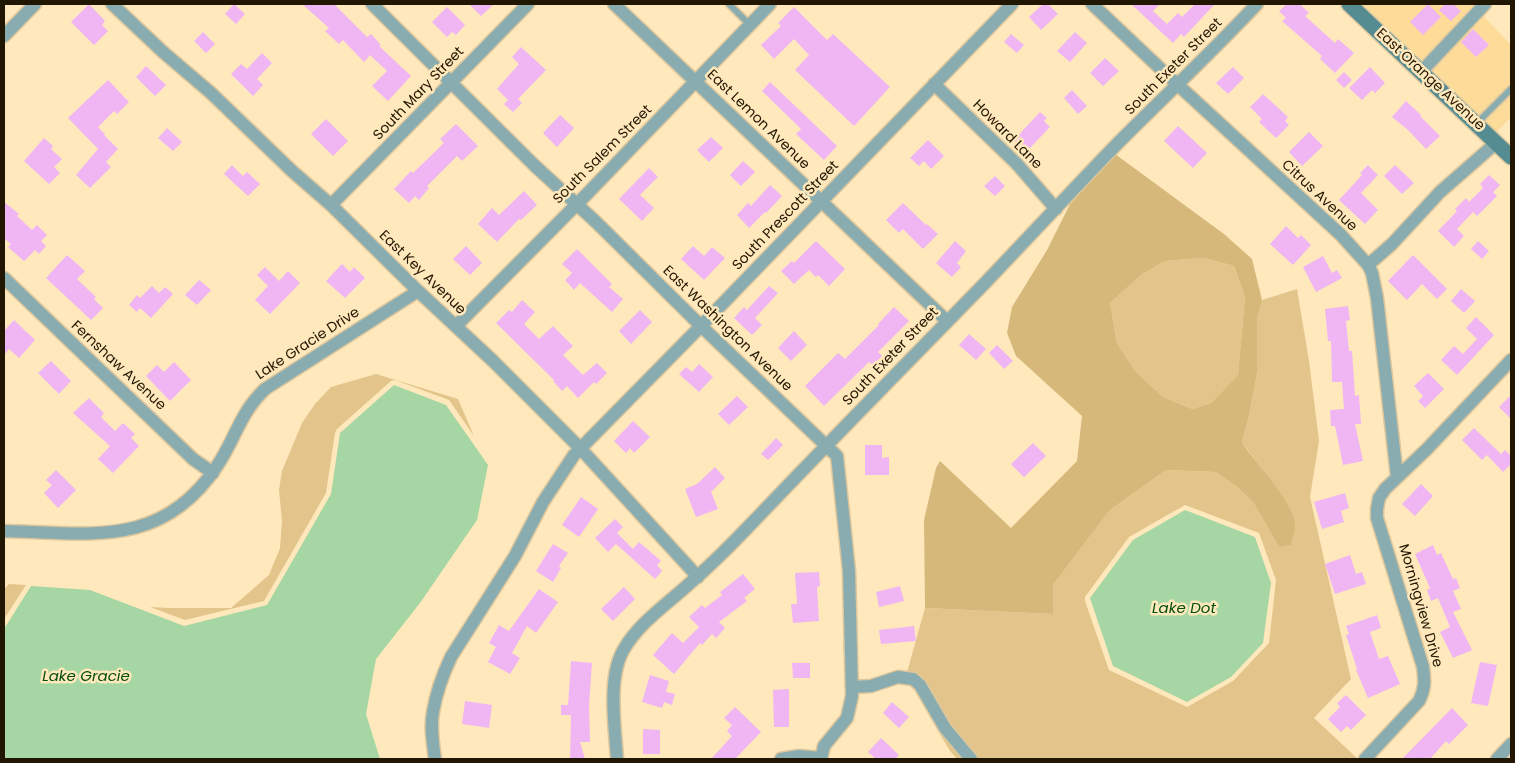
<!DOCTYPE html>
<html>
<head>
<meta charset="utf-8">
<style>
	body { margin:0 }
	#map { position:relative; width:1515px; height:763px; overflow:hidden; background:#ffe8bc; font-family:Poppins,sans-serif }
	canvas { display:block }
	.frame { position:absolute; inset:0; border:5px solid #211601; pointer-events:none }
</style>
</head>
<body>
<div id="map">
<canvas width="1515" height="763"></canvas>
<div class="frame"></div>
</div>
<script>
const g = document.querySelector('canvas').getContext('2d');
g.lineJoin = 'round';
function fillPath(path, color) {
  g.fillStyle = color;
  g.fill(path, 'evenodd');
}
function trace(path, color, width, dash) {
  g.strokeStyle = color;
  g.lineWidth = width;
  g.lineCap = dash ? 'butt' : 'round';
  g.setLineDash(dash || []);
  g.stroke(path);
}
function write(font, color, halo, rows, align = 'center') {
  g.font = font + ' Poppins,sans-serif';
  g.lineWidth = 5;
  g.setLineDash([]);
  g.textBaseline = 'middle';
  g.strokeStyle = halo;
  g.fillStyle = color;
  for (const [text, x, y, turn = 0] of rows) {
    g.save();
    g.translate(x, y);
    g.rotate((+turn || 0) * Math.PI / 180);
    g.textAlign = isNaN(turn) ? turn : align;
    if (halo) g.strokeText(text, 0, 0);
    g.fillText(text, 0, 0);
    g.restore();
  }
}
fillPath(new Path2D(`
	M1359 4H1478L1475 7 1511 45V117L1496 133Z`), '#fddc9a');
fillPath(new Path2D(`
	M1204 258 1234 266 1245 297 1238 375 1211 403 1192 409 1163 397 1136 372 1117 343 1110 303 1141 275 1165 261Z
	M1297 289 1309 361 1319 441 1310 497 1351 679 1314 718 1358 759H957L950 751 906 676 925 608 1053 614V585L1110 510 1166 470 1216 472 1237 487 1253 502 1279 547 1291 512 1279 492 1242 442 1249 416 1257 373V319L1262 300ZM1185 505 1259 533 1276 580 1269 643 1233 681 1187 707 1109 670 1085 601V597L1129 537Z
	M376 374 458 399 474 436 449 400 395 380 391 381 337 429 335 433 326 493 264 601 185 620 150 607 169 608H231L269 575 280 548 282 521 279 490 282 471 302 423 315 404 331 387Z
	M9 584 26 585 4 619V589Z`), '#e3c58b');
fillPath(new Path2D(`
	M1115 154 1224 234 1252 259 1262 300 1257 319V373L1249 416 1242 442C1255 463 1294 502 1295 525 1295 531 1292 539 1291 545L1279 547 1253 502 1237 487 1216 472 1166 470 1110 510 1053 585V614L925 608 924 520 936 468 940 461 1011 528 1077 461 1082 416 1016 356 1007 333 1012 307 1047 250 1070 204ZM1204 258 1234 266 1245 297 1238 375 1211 403 1192 409 1163 397 1136 372 1117 343 1110 303 1141 275 1165 261Z`), '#d6b87a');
fillPath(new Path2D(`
	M394 385 446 405 488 465 477 520 420 603 376 659 366 714 380 759H4V629L31 586 90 590 184 626 267 605 331 494 340 433Z
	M1185 510 1255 537 1271 583 1263 643 1231 677 1187 702 1113 666 1090 598 1133 540Z`), '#a5d6a4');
fillPath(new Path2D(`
	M89 4 105 21 102 25 108 31 94 45 71 22Z
	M234 4 245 14 236 24 225 14Z
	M302 4H334L367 37 371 34 381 45 379 46 411 76 388 101 372 86 387 71 370 55 364 62 343 40 339 44 325 31 329 28Z
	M469 4H494L481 16Z
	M1043 4H1048L1058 14 1041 30 1029 17Z
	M1131 4H1160L1153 11 1167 24 1178 13 1182 17 1195 4H1215L1184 37 1181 34 1173 43Z
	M1287 4H1300L1309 13 1305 16 1335 43 1338 39 1354 53 1335 73 1320 59 1322 56 1282 21 1286 18 1279 11Z
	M1428 4 1441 17 1423 35 1410 22Z
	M1445 4H1453L1461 11 1451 21 1439 10Z
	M447 7 465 25 456 35 452 32 447 37 432 22Z
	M794 7 827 40 833 34 890 87 854 126 795 70 809 55 794 39 774 59 761 45 781 26 778 23Z
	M1473 29 1489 45 1476 57 1461 42Z
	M203 32 215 44 206 53 194 41Z
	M1075 32 1087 43 1070 62 1057 51Z
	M1011 34 1024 45 1017 53 1004 42Z
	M521 47 546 70 518 99 522 103 513 112 504 104 508 100 497 89 519 64 512 57Z
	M262 53 272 63 257 79 263 85 253 96 231 74 241 64 247 69Z
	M1105 58 1119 71 1103 86 1090 73Z
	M146 66 166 85 155 96 136 77Z
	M1233 67 1244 78 1228 94 1216 83Z
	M1370 67 1385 83 1375 93 1372 90 1362 100 1349 88Z
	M1344 72 1352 80 1344 88 1336 80Z
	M108 80 129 102 117 114 114 111 98 127 105 134 104 135 118 149 106 162 111 167 90 188 76 175 98 149 68 118Z
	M770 82 837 146 824 160 796 134 801 129 762 91Z
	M1072 90 1087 106 1078 114 1064 98Z
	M1263 94 1288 117 1285 121 1289 125 1276 138 1259 122 1262 119 1250 107Z
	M1406 101 1421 115 1420 116 1440 136 1426 149 1408 130 1392 117Z
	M1040 112 1047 118 1044 121 1050 127 1026 152 1013 141Z
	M560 115 574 128 557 147 543 133Z
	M326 119 348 141 333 156 311 134Z
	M456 124 478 146 462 161 457 156 427 186 429 188 419 200 415 196 409 203 394 189 411 171 413 173 444 143 440 139Z
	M1178 126 1207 153 1193 168 1164 141Z
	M167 128 182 142 173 151 158 138Z
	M1309 132 1323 146 1302 166 1289 152Z
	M711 137 723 148 709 162 697 150Z
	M44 138 53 146 51 149 62 159 54 167 60 173 49 184 24 161Z
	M928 140 944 156 931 169 924 161 919 166 910 158Z
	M743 161 755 172 741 186 730 175Z
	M232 165 243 176 247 172 260 184 248 196 224 174Z
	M1368 165 1378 175 1361 193 1378 210 1365 224 1339 200 1362 175 1360 173Z
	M1395 165 1414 183 1402 194 1384 176Z
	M649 168 658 177 640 195 654 208 642 221 619 199Z
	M1489 175 1500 185 1493 192 1497 196 1477 216 1473 212 1457 229 1464 236 1454 247 1438 231 1457 211 1455 209 1466 198 1469 202 1483 188 1480 184Z
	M995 176 1005 186 995 196 984 186Z
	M770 185 782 196 766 213 765 212 749 228 737 215 748 203 751 206Z
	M524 191 537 205 521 220 519 219 497 242 478 224 492 208 499 215Z
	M4 202 19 214 17 216 32 230 37 225 47 235 41 241 46 246 39 254 35 250 24 261 8 247 11 244 4 238Z
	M903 203 926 225 927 224 938 234 923 249 903 229 899 233 886 220Z
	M1286 226 1298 238 1301 235 1311 245 1293 265 1270 244Z
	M816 241 845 269 829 286 818 275 816 277 809 270 794 284 781 271 792 261 794 263Z
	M955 241 966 251 957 263 961 267 952 277 936 263Z
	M1478 241 1489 251 1482 259 1471 249Z
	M466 246 482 263 470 275 453 259Z
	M693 246 704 256 712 247 725 258 704 280 681 259Z
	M577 249 612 284 609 287 623 299 612 312 580 283 574 290 565 280 572 273 562 264Z
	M67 255 85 271 77 279 96 297 94 299 103 308 91 320 46 278Z
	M1413 255 1447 289 1437 299 1422 284 1407 300 1388 281Z
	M1323 256 1332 273 1337 270 1342 278 1316 292 1303 267Z
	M342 264 350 272 354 267 365 278 345 298 326 281Z
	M265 267 279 281 288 271 300 283 270 314 255 300 268 286 257 275Z
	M199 280 211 290 197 305 185 295Z
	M152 286 159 293 165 287 173 294 151 318 140 308 137 312 129 305 137 295 140 298Z
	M769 286 778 293 755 318 762 325 752 335 734 318 744 307 747 310Z
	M1461 289 1475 301 1464 313 1451 301Z
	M522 300 535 312 524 324 539 339 553 326 573 346 563 355 583 375 597 363 607 373 596 384 594 382 578 398 567 386 562 391 553 381 554 380 496 323 509 310 512 312Z
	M1348 306 1350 320 1346 321 1349 351H1352L1355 396 1359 395 1361 424H1355L1363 461 1343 465 1335 426H1331L1330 410 1344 409 1342 382H1332L1331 341H1328L1325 309Z
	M894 307 909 321 878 352 882 356 873 365 869 362 824 406 805 386 838 353 845 359 879 325 878 324Z
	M640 310 652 322 631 344 619 331Z
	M1476 317 1494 335 1457 375 1441 360 1454 346 1463 354 1477 339 1466 328Z
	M14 320 35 340 19 358 9 349 4 355V331Z
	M794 331 807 345 791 361 778 348Z
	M969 334 986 349 976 360 959 345Z
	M997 345 1013 361 1004 369 989 353Z
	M51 361 71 381 59 394 38 373Z
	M174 362 191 380 170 401 146 376 157 365 164 372Z
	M699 364 713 377 699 392 679 374 686 367 692 372Z
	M1428 373 1444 389 1425 408 1418 401 1423 396 1414 386Z
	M1511 395V419L1499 407Z
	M737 396 748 407 729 425 718 414Z
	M89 398 104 413 101 417 115 431 123 423 135 434 131 438 139 446 113 473 98 459 110 446 73 413Z
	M633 421 650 437 634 453 630 448 626 453 614 441Z
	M1474 428 1501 454 1505 450 1511 456V464L1503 472 1487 455 1482 460 1462 440Z
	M776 438 783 445 768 460 761 454Z
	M1033 443 1046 456 1024 477 1011 464Z
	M865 445H882V458L889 457V475H865Z
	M715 467 725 478 711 492 718 509 696 517 685 489 697 484Z
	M56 470 76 490 58 508 44 493 52 485 46 480Z
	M1421 484 1433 496 1415 516 1402 504Z
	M1345 493 1349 508 1341 511 1344 522 1322 529 1314 502Z
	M581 497 598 509 579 537 562 525Z
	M615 519 623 527 617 533 633 549 639 542 661 561 657 565 662 571 655 579 616 544 608 552 595 538Z
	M553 544 568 553 559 566 561 568 553 582 536 571Z
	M1433 545 1437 555 1441 553 1453 579 1456 578 1460 588 1453 591 1461 609 1453 612 1472 650 1453 658 1440 632 1450 627 1438 598 1431 601 1427 590 1430 588 1415 554Z
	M1350 555 1356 574 1362 572 1366 584 1335 594 1325 564Z
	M819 572 820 586 817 587 819 621 793 623 791 604H797L795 573Z
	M743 574 755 589 744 598 747 601 719 622 725 628 716 638 712 634 702 645 700 643 674 674 653 655 672 633 683 643 699 627 689 617 702 605 705 608 722 595 720 592Z
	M900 586 904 601 879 607 876 592Z
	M624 587 635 599 613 621 601 609Z
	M539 589 558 602 536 633 527 626 512 653 520 658 510 674 488 662 496 647 489 643 499 625 509 631Z
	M1377 615 1381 628 1370 632 1379 659 1388 656 1400 684 1368 698 1356 670 1357 669 1346 635 1349 634 1346 626Z
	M914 626 916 641 881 644 879 630Z
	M571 661 592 663 589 705 590 742H580L585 759H570L571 715H561V705H568Z
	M1480 662 1497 665 1488 706 1471 703Z
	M792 663H810V678H793Z
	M650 675 669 681 666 692 675 694 672 705 664 702 662 708 642 702Z
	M789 689V727H774L773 690Z
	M1346 695 1366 715 1351 730 1347 726 1341 732 1328 719 1340 707 1337 703Z
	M465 701 492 705 489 728 462 724Z
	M892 702 909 717 899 728 883 713Z
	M735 707 761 732 735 759H711L732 736 727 731 732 725 724 718Z
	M1452 708 1468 725 1449 744 1446 741 1430 759H1402Z
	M643 729 660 730V754H643Z
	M881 738 899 755 895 759H876L868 752Z`), '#f0b6f4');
const lane = new Path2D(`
	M729 4 750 25
	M1476 124 1511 89`);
const street = new Path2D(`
	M112 4 163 52 211 93 292 171 331 205 418 291 493 361 580 448 698 577
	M372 4 534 165 596 222 701 326 837 456 849 571 852 696 847 718 824 746 821 759
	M614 4 947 321
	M1092 4 1165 73 1341 235 1368 265 1372 273 1377 298 1397 477
	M4 36 35 4
	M1421 72 1485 4
	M934 84 1017 164 1056 209
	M331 205 528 4
	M1368 265 1392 244 1440 192 1496 143
	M4 278 193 459 213 473
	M456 326 585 196 770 4
	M4 531C90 533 162 549 217 466 236 438 239 414 265 389L418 291
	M852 687 871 686 898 677 913 679 920 685 945 728 971 759
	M435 759C433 744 430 727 433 712 436 694 443 674 451 657L515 556 543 502 574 455 701 326 1012 4
	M617 759C615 727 607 677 624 649 639 623 667 604 689 584 711 565 732 544 751 524 829 442 908 362 986 282 1031 235 1075 187 1120 141 1166 95 1213 51 1257 4
	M781 759 799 756 821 758
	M1365 759 1419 701C1425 689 1425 681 1423 667L1377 518V509L1379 498 1385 489 1427 449 1511 360
	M1497 759 1511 744`);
const secondary = new Path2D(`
	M1349 4 1511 157`);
trace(lane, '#dbc69e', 9);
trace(street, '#dbc69e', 15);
trace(secondary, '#dbc69e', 18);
trace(lane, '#88acaf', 6);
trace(street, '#88acaf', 12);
trace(secondary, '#558c92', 15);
write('14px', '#211601', '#ffe8bc', [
	["South Exeter Street",1174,67,-45],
	["East Orange Avenue",1430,80,43],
	["South Mary Street",419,94,-46],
	["East Lemon Avenue",758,120,44],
	["Howard Lane",1007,135,45],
	["South Salem Street",603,155,-45],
	["Citrus Avenue",1319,196,43],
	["South Prescott Street",786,216,-46],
	["East Key Avenue",422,273,44],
	["East Washington Avenue",727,329,44],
	["Lake Gracie Drive",308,344,-33],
	["South Exeter Street",891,357,-46],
	["Fernshaw Avenue",118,366,43],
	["Morningview Drive",1420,606,74]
]);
write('italic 15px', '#024e0d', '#ffe8bc', [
	["Lake Dot",1184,609],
	["Lake Gracie",86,677]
]);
</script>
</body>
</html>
